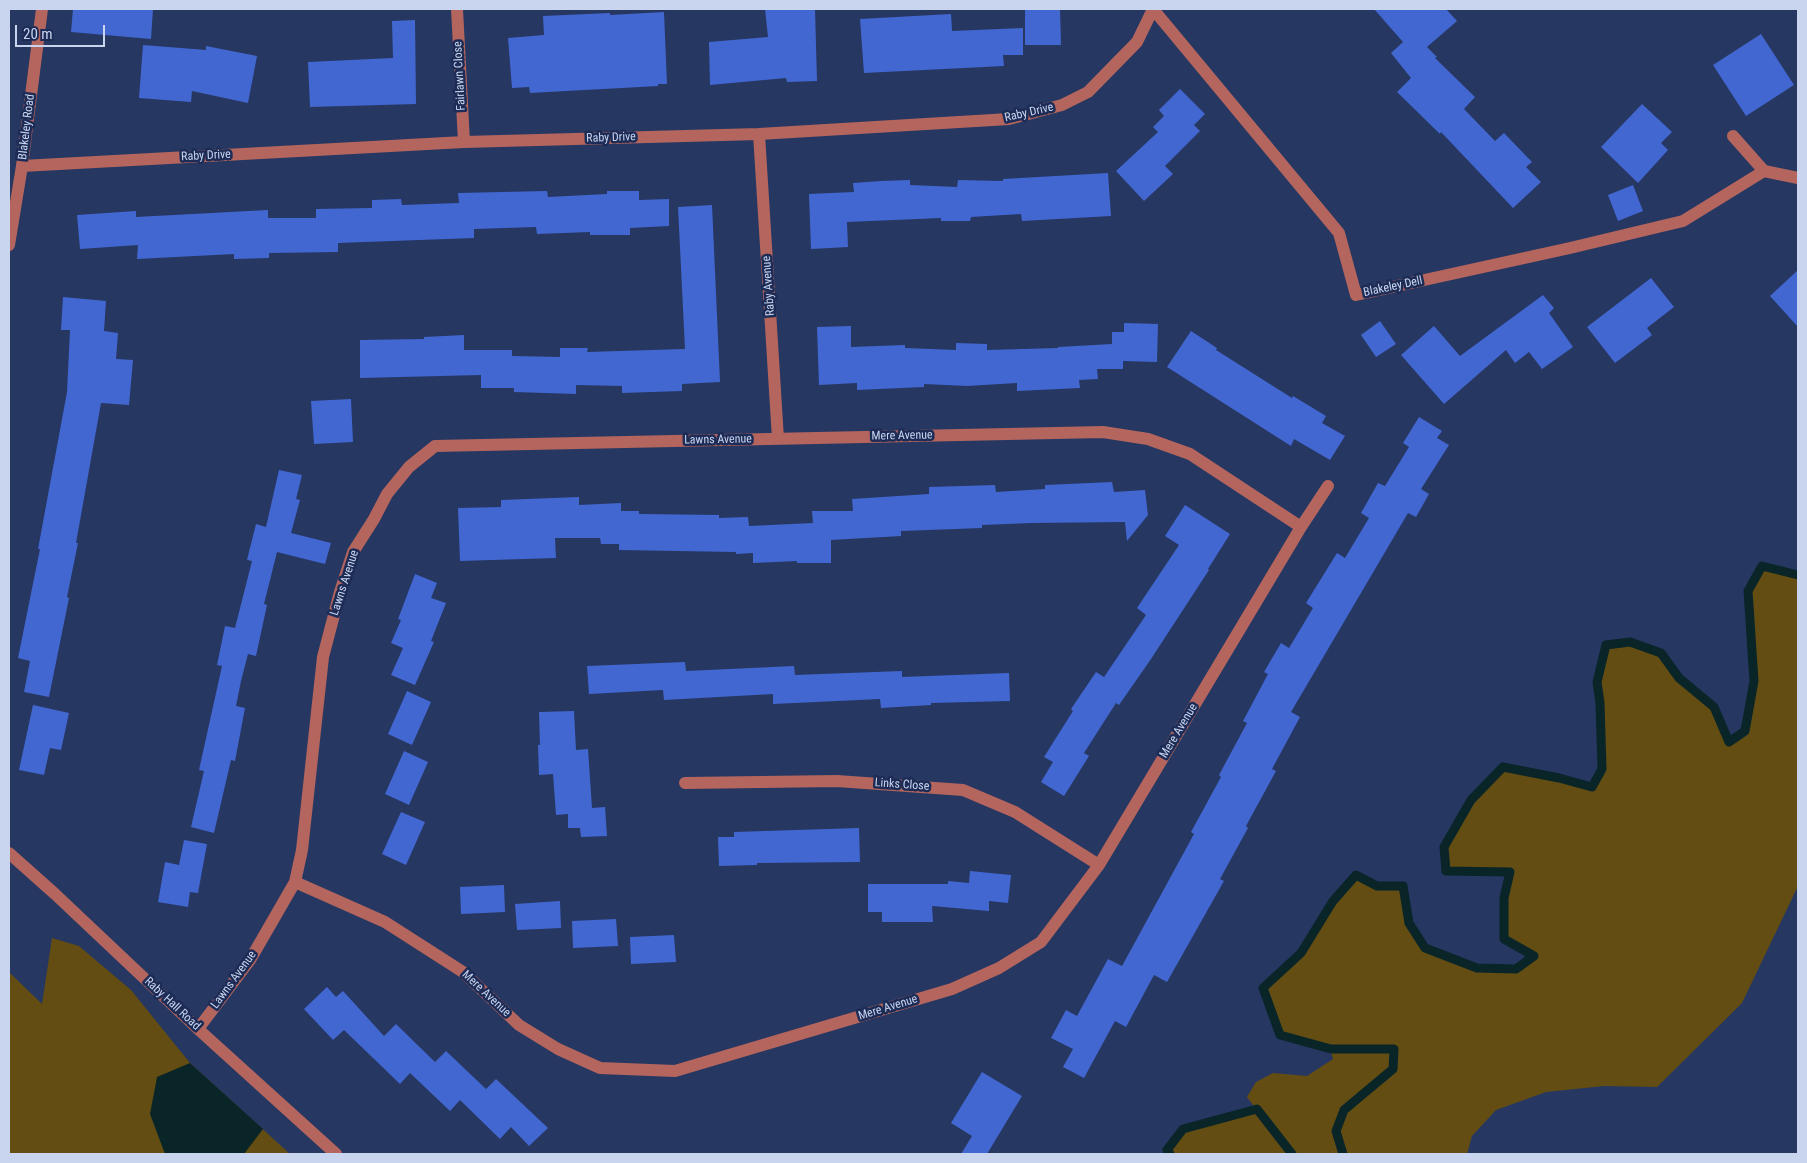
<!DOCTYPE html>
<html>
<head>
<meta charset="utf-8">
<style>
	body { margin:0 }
	#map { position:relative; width:1807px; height:1163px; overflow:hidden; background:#263762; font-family:"Roboto Condensed",sans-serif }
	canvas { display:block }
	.frame { position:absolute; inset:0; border:10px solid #c9d5ef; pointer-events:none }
	.scale { position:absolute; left:15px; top:25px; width:90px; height:22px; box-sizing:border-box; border:2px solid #c9d5ef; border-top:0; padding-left:6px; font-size:15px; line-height:18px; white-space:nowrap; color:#c9d5ef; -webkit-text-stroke:4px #1d2c56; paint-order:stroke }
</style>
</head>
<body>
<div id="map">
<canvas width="1807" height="1163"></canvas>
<div class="frame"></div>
<div class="scale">20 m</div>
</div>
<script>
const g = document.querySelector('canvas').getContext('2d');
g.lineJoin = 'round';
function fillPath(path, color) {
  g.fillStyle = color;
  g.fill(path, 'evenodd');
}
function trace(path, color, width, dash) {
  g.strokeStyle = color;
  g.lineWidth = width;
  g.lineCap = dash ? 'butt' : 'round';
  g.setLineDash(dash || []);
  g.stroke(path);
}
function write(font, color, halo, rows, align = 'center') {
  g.font = font + ' "Roboto Condensed",sans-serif';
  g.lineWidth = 5;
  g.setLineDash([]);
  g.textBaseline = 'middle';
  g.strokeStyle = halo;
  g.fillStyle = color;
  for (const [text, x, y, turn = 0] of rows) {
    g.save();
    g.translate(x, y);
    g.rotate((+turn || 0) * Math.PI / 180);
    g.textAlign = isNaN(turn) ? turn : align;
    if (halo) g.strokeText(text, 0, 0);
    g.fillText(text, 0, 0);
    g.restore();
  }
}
fillPath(new Path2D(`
	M1762 566 1798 575V886L1742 1003 1657 1087 1604 1086 1546 1092 1496 1110 1472 1136 1467 1154H1170L1167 1150 1183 1129 1256 1109 1247 1097 1256 1082 1273 1073 1307 1076 1333 1059 1330 1049 1280 1035 1263 988 1301 953 1333 901 1356 875 1377 886H1403L1409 923 1425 948 1477 968 1516 969 1534 956 1504 939V898L1509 872 1446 871 1444 847 1471 800 1503 767 1559 778 1592 787 1602 769 1600 703 1597 682 1606 645 1630 642 1661 653 1679 678 1714 707 1729 742 1744 731 1754 681 1748 591Z
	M52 938 79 946 131 990 190 1063 290 1154H9V972L42 1004Z`), '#634d12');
fillPath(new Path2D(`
	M190 1063 263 1129 244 1154H165L150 1114 157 1077Z`), '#092528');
trace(new Path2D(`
	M1170 1154 1167 1150 1183 1129 1257 1109 1292 1154
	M1343 1154 1336 1131 1344 1110 1393 1069 1394 1049H1331L1280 1035 1263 988 1301 953 1333 901 1356 875 1377 886H1403L1409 923 1425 948 1477 968 1516 969 1534 956 1504 939V898L1510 872 1446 871 1444 847 1471 800 1503 767 1559 778 1592 787 1602 769 1600 703 1597 682 1606 645 1630 642 1661 653 1679 678 1714 707 1729 742 1745 731 1754 681 1748 591 1762 566 1798 575`), '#092528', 9);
fillPath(new Path2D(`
	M73 9H153L151 39 71 32Z
	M765 9H815L817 81 787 82 786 78 710 85 709 42 768 37Z
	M1025 9H1060L1061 45H1025Z
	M1374 9H1446L1457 21 1427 47 1437 57 1435 58 1475 97 1464 109 1495 141 1504 133 1532 162 1526 167 1541 182 1513 208 1441 132 1440 134 1397 92 1411 78 1391 53 1403 42Z
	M664 12 667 84H658V86L530 93 529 87 512 88 508 38 544 35 543 16 610 13V15Z
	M951 14 952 31 1023 28V55H1003L1004 66 864 73 860 19Z
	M415 20 416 104 310 107 308 62 393 58 392 21Z
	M1761 34 1794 85 1746 116 1713 65Z
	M143 45 206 50V46L257 56 248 103 192 91 191 102 139 98Z
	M1180 89 1205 114 1194 125 1200 131 1165 166 1173 174 1144 201 1116 171 1158 132 1153 127 1164 116 1159 110Z
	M1642 104 1672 132 1661 143 1668 150 1638 183 1601 147Z
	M1108 173 1111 216 1022 221 1021 214 971 217 970 221H941V218L847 222 848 247 811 249 809 194 854 192 853 183 881 181 910 180V185L957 187 958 180 1003 181V179Z
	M1633 185 1643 211 1618 221 1608 195Z
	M547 191 548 197 607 194V191H639V200L669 199V226L630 228V235H590V232L537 234 536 227 474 229V238L338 243V252L269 253V258L234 259V254L137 259 138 245 80 249 77 215 136 211V217L268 210V218H316V209L372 208V200L401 199 402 205 459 203 458 193Z
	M712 205 720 382 682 384V391L622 393V386L576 385V394L514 392V388H481V375L360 378V340L424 339V337L464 335V350H512V356L560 357V348H588L587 352 685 349 678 207Z
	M1798 270V327L1770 296Z
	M1651 278 1674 307 1647 328 1652 335 1615 363 1587 327Z
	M1543 295 1554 308 1549 313 1573 347 1542 369 1529 352 1515 363 1506 350 1444 404 1401 355 1434 326 1460 356Z
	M63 297 106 301 104 331 118 333 116 359 133 360 129 405 101 403 76 543H78L67 597 69 598 49 697 24 692 30 661 18 658 40 549H38L67 392 70 330H61Z
	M1380 321 1396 344 1376 357 1361 335Z
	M1124 323 1158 324 1157 362 1123 361V369H1097L1098 379 1079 380 1080 388 1017 391V383L967 386 924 384V387L857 390V383L819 385 817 327 851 326V347L905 345V348L956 350V343L987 344V350L1058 348V347L1112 344V332H1124Z
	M1191 331 1217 348 1216 350 1292 398 1293 396 1326 416 1322 423 1345 436 1330 460 1294 439 1291 446 1167 367Z
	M351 399 353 442 314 444 311 401Z
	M1419 417 1442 431 1437 438 1449 445 1421 489 1429 494 1416 517 1408 513 1291 712 1300 717 1272 769 1276 771 1246 826 1248 828 1220 879 1224 881 1167 982 1154 975 1126 1027 1115 1021 1084 1078 1063 1067 1073 1049 1051 1038 1066 1010 1077 1016 1108 959 1122 966 1194 834 1191 832 1221 777 1219 775 1247 723 1243 721 1268 674 1264 672 1281 643 1289 648 1313 608 1306 603 1337 553 1345 558 1369 518 1361 513 1378 483 1385 486 1409 447 1403 443Z
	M279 470 302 475 296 499 300 500 291 533 331 543 325 564 277 552 264 604 267 605 256 656 248 654 241 681 236 706 245 708 235 761 231 760 214 833 191 827 204 771 199 770 222 666 217 665 225 626 235 628 252 561 247 560 256 524 266 527Z
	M1112 482 1114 492 1145 490 1148 515 1127 541 1125 522 1031 523 982 525V528L901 531V536L831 540V563H797V561L753 563V553L736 554V552L619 550V544H601L600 538H555L556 558 460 561 458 508 501 507V500L579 497V505L621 503V511H639V514L719 515V518L748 517 749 526 813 523 812 511H853L852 499 929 494V487L995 485 996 492 1045 489V485Z
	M1185 505 1230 534 1208 569 1209 570 1151 659 1119 705 1116 703 1084 753 1089 756 1064 796 1041 782 1053 762 1044 757 1073 711 1071 709 1096 672 1104 677 1146 615 1137 608 1179 545 1165 536Z
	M415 574 437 583 431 598 446 603 431 641 434 642 415 685 391 675 403 648 391 643 401 620 398 619Z
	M685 662 686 671 794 666 795 675 902 671V677L1009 673 1010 701 931 703V705L881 708 880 699 773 704V694L664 700 663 690 589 694 587 666Z
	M407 691 431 702 412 745 388 734Z
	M33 705 69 713 61 750 50 748 44 775 19 770Z
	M574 711 576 750 588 749 592 808 605 807 607 836 581 837 580 828H568V814L556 815 553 774 539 775 538 745H540L539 712Z
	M404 751 428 762 409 805 385 794Z
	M401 812 425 822 406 865 382 854Z
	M859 828 860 862 757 863V865L719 866 718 837H734V832Z
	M184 840 207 844 198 893 190 892 188 907 158 902 165 862 179 865Z
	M970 871 1011 875 1008 903 989 901V911L932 906 933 922H882V912H868V884H948V881L969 883Z
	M504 885 505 912 461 914 460 887Z
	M560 901 561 928 517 930 515 904Z
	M616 919 618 946 573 948 572 921Z
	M674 935 676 962 631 964 630 937Z
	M327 987 336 997 343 991 384 1036 396 1024 435 1062 446 1051 486 1089 496 1079 548 1128 529 1146 511 1127 500 1139 460 1100 450 1111 410 1073 400 1084 344 1030 333 1040 304 1009Z
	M982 1072 1022 1096 987 1154H961L972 1136 951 1123Z`), '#4367d0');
trace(new Path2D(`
	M457 9 464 142
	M1153 9 1339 233 1356 295 1570 248 1683 221 1764 171 1798 178
	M759 134 778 439
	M1733 136 1764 171
	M22 166 464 142 759 134 1009 119 1062 105 1088 92 1137 42 1153 9
	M9 245 22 166 42 9
	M1301 527 1328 486
	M685 783 837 781 963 790 1015 812 1099 865
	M9 853 55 894 198 1029 336 1154
	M198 1029 250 960 295 882 302 850 323 657 340 592 353 552 374 519 387 494 409 467 435 446 1103 432 1148 439 1190 454 1301 527 1099 865 1041 942 999 968 952 989 675 1071 600 1068 558 1049 519 1025 463 972 385 922 295 882`), '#b4655d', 12);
write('12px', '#c9d5ef', '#1d2c56', [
	["Fairlawn Close",460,76,-93],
	["Raby Drive",1029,113,-13],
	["Blakeley Road",27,127,-83],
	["Raby Drive",611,138,-2],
	["Raby Drive",206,156,-3],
	["Raby Avenue",769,286,-94],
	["Blakeley Dell",1393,287,-12],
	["Mere Avenue",902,436,-1],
	["Lawns Avenue",718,440,-1],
	["Lawns Avenue",345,583,-72],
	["Mere Avenue",1179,731,-59],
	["Links Close",902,785,4],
	["Lawns Avenue",234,980,-54],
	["Mere Avenue",486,994,43],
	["Raby Hall Road",172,1004,43],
	["Mere Avenue",888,1008,-17]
]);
</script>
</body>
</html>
